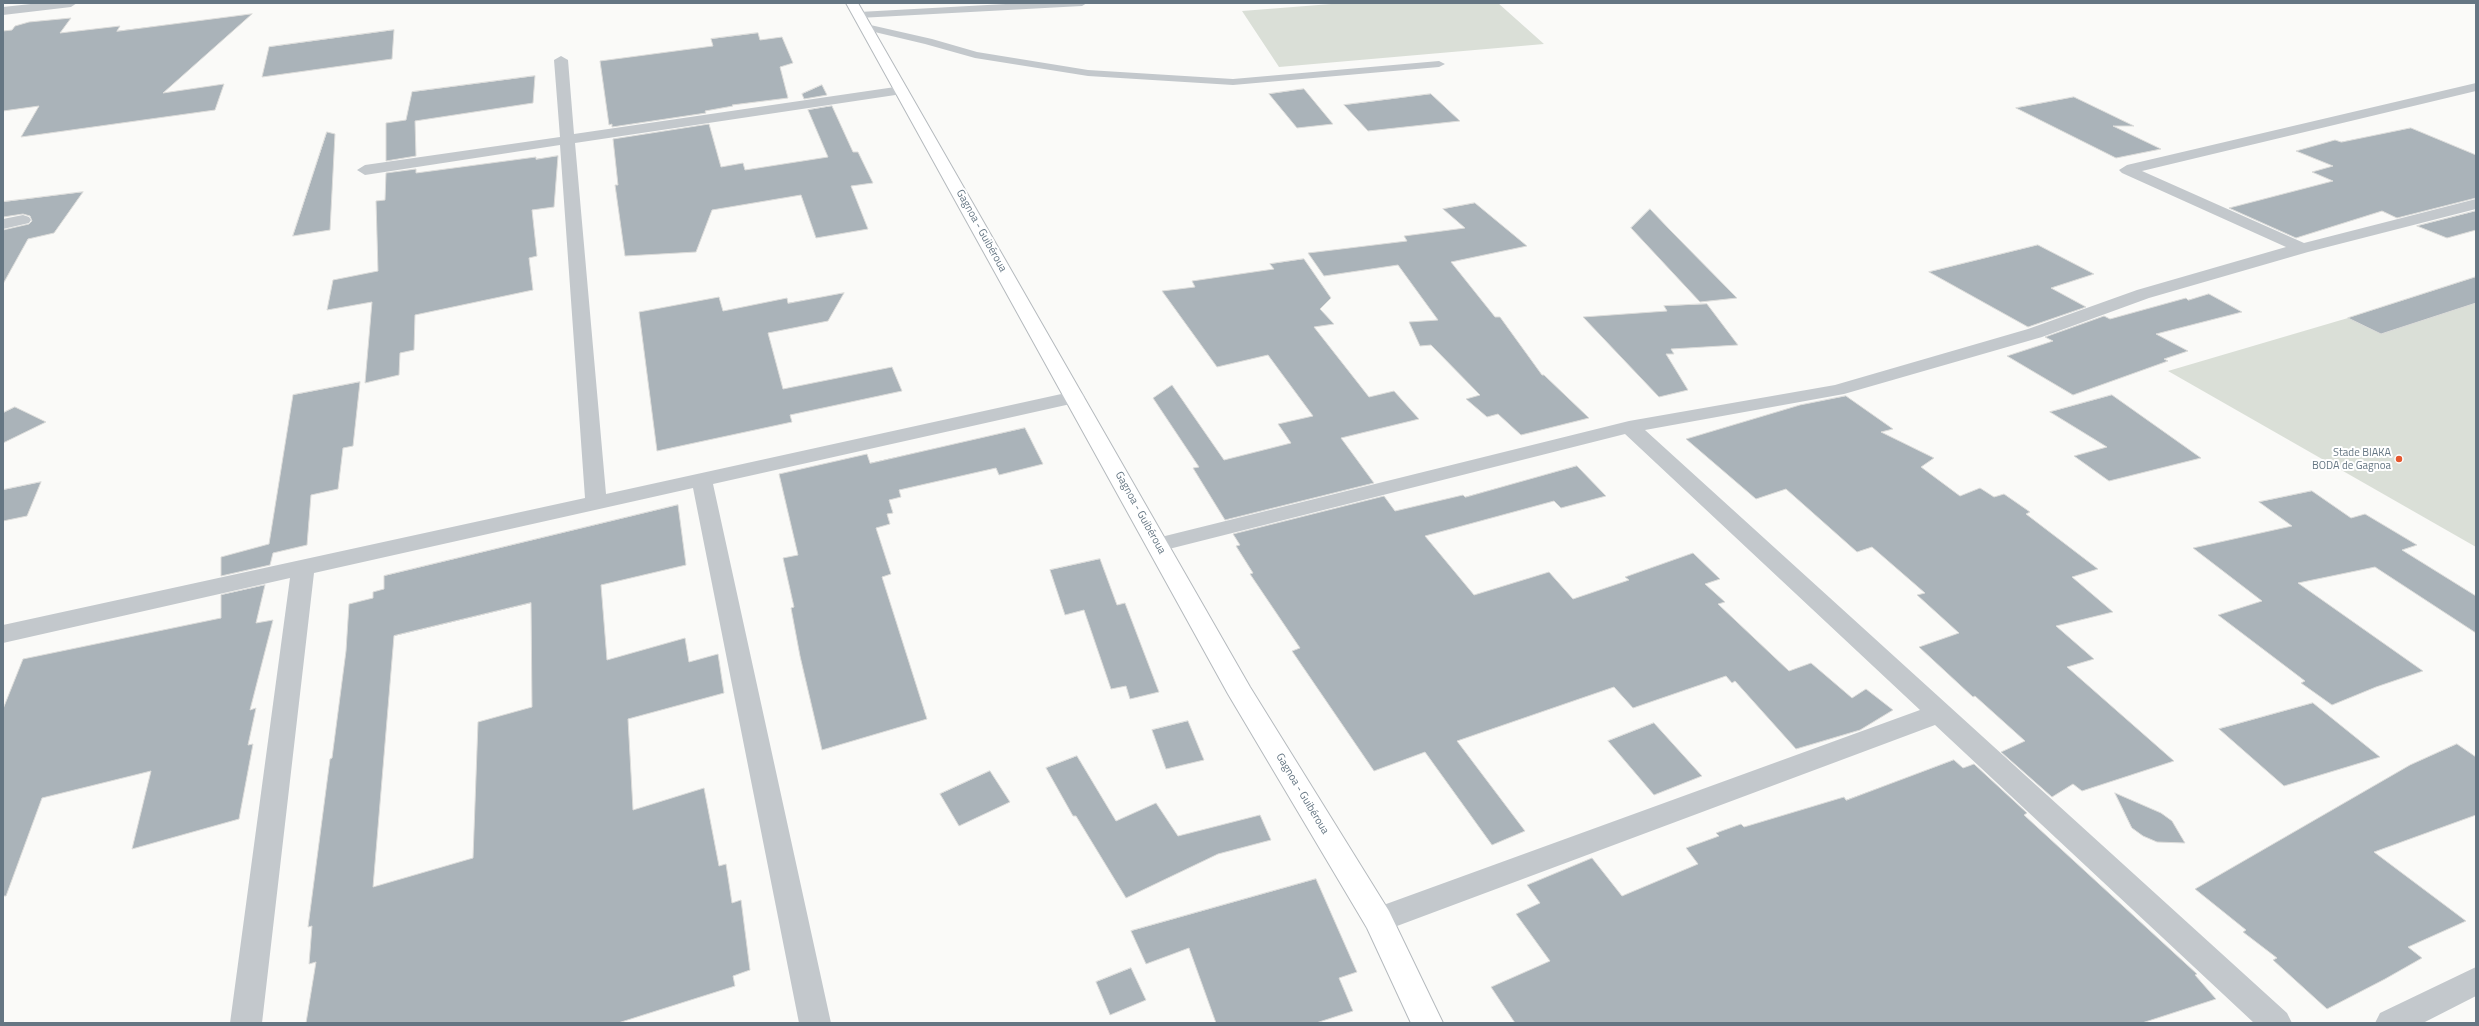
<!DOCTYPE html>
<html>
<head>
<meta charset="utf-8">
<style>
	body { margin:0 }
	#map { position:relative; width:2479px; height:1026px; overflow:hidden; background:#fafaf8; font-family:"Titillium Web",sans-serif }
	canvas { display:block }
	.frame { position:absolute; inset:0; border:4px solid #657683; pointer-events:none }
</style>
</head>
<body>
<div id="map">
<canvas width="2479" height="1026"></canvas>
<div class="frame"></div>
</div>
<script>
const g = document.querySelector('canvas').getContext('2d');
g.lineJoin = 'round';
function fillPath(path, color) {
  g.fillStyle = color;
  g.fill(path, 'evenodd');
}
function trace(path, color, width, dash) {
  g.strokeStyle = color;
  g.lineWidth = width;
  g.lineCap = dash ? 'butt' : 'round';
  g.setLineDash(dash || []);
  g.stroke(path);
}
function write(font, color, halo, rows, align = 'center') {
  g.font = font + ' "Titillium Web",sans-serif';
  g.lineWidth = 4;
  g.setLineDash([]);
  g.textBaseline = 'middle';
  g.strokeStyle = halo;
  g.fillStyle = color;
  for (const [text, x, y, turn = 0] of rows) {
    g.save();
    g.translate(x, y);
    g.rotate((+turn || 0) * Math.PI / 180);
    g.textAlign = isNaN(turn) ? turn : align;
    if (halo) g.strokeText(text, 0, 0);
    g.fillText(text, 0, 0);
    g.restore();
  }
}
fillPath(new Path2D(`
	M1344 3H1498L1544 44 1279 67 1242 11Z
	M2476 277V547L2168 371 2348 318Z`), '#dadfd7');
const building = new Path2D(`
	M252 14 163 93 224 84 215 110 21 137 39 106 3 111V31L12 30 15 26 29 22 71 18 60 33 120 26 117 31Z
	M394 30 392 59 262 77 269 47Z
	M758 33 760 40 782 37 793 63 780 67 788 98 732 105 733 106 705 111 706 113 612 127V124L609 125 600 61 713 46 711 39Z
	M535 76 533 103 415 121 416 156 386 161V123L406 120 412 92Z
	M822 85 827 95 804 99 802 94Z
	M1304 89 1333 124 1297 128 1269 94Z
	M1431 94 1460 121 1368 131 1344 105Z
	M2074 97 2134 126H2113L2161 149 2116 158 2016 108Z
	M832 106 853 152H858L873 183 851 186 868 229 816 238 801 195 712 210 696 252 625 256 615 185H618L613 139 709 124 721 167 743 163 745 170 828 157 808 110Z
	M2411 128 2476 155V198L2397 218 2382 211 2296 238 2229 208 2333 181 2312 172 2333 166 2296 151 2335 140 2341 142Z
	M327 132 335 134 330 230 293 236Z
	M558 156 554 207 532 210 537 256 529 258 533 290 415 315 414 350 400 353 399 375 365 383 372 302 327 310 333 280 378 271 376 201 385 200 386 173 416 169V173L536 157V159Z
	M83 192 54 233 28 239 3 284V230L29 224 32 221 30 216 23 214 3 217V202Z
	M1475 203 1527 246 1451 262 1495 317H1500L1542 375H1544L1589 418 1521 435 1498 414 1487 417 1466 399 1480 395 1431 345 1420 346 1409 322 1438 320 1398 265 1324 276 1308 253 1407 241 1404 236 1465 228 1443 209Z
	M1650 209 1670 230 1737 298 1700 302 1631 228Z
	M2476 211V230L2447 238 2417 226Z
	M2038 245 2094 274 2051 288 2086 307 2028 327 1929 272Z
	M1304 259 1331 298 1320 309 1334 324 1314 327 1369 397 1394 391 1419 419 1341 438 1374 483 1225 520 1193 468 1199 467 1153 398 1172 385 1224 460 1291 443 1278 424 1313 416 1268 355 1217 367 1162 291 1195 287 1192 281 1274 269 1270 264Z
	M2476 277V303L2381 334 2348 318Z
	M844 293 828 321 768 333 783 389 892 367 902 391 790 415 792 422 657 451 639 312 719 297 723 311 787 298 788 303Z
	M2209 294 2242 312 2156 334 2188 351 2164 359 2168 361 2073 395 2007 356 2053 341 2045 337 2104 316 2110 319 2186 298 2188 300Z
	M1707 304 1738 345 1671 349 1674 354H1666L1688 390 1659 397 1583 317 1667 311 1664 306Z
	M360 382 353 446 343 448 338 489 311 495 307 545 273 553 270 565 221 576V557L269 544 293 395Z
	M2112 395 2201 458 2109 481 2074 456 2107 447 2050 412Z
	M1846 396 1893 429 1881 432 1934 458 1921 467 1960 496 1980 488 1994 497 2004 494 2030 512 2026 514 2098 569 2072 577 2113 612 2056 626 2094 659 2067 667 2174 761 2082 791 2073 784 2052 797 2001 752 2025 741 1975 696 1973 697 1919 647 1959 633 1917 595 1925 593 1872 547 1857 552 1786 489 1756 499 1686 439 1800 405Z
	M15 407 46 422 3 443V413Z
	M1025 428 1043 464 999 475 996 468 899 490 901 497 889 500 893 513 887 514 890 524 876 528 891 574 882 577 927 719 822 750 800 656 791 608 794 607 783 558 798 555 779 474 867 454 870 463Z
	M1577 466 1606 496 1561 508 1554 501 1425 536 1474 595 1549 572 1573 599 1629 580 1625 577 1693 553 1720 579 1705 584 1725 602 1718 604 1789 671 1811 663 1852 698 1866 689 1893 710 1860 730 1796 749 1735 681 1732 683 1726 676 1633 708 1614 687 1457 741 1525 831 1492 845 1425 752 1374 771 1292 651 1300 648 1250 574 1253 573 1236 546 1240 545 1233 534 1384 496 1395 511 1463 495 1465 497Z
	M41 482 27 516 3 521V490Z
	M2312 491 2351 518 2365 514 2417 545 2402 550 2476 596V633L2375 567 2298 583 2423 671 2376 687 2332 705 2301 683 2305 681 2218 615 2262 601 2193 548 2292 526 2259 502Z
	M678 505 686 565 601 585 607 660 685 638 689 662 718 654 724 693 628 719 633 810 704 788 719 866 726 864 732 903 741 900 750 970 733 976 735 986 618 1023H306L316 962 309 964 312 926 308 927 330 759 332 758 346 651 349 604 373 598V592L384 589V576ZM531 603 532 707 478 722 473 858 373 887 394 636Z
	M1100 559 1117 605 1125 603 1159 692 1130 699 1126 686 1111 689 1084 610 1065 615 1050 570Z
	M265 585 256 623 273 620 250 710 256 708 248 745 253 744 239 819 132 849 151 771 42 798 6 896H3V709L23 659 221 618V595Z
	M2313 703 2380 757 2284 786 2219 729Z
	M1188 721 1204 760 1166 769 1152 730Z
	M1654 723 1702 776 1654 795 1608 741Z
	M2457 744 2476 757V815L2374 852 2466 921 2408 947 2422 958 2385 979 2327 1009 2273 960 2277 958 2243 932 2246 930 2195 889 2410 765Z
	M1077 756 1116 821 1156 803 1178 836 1260 815 1271 840 1218 854 1126 898 1076 816H1073L1046 768Z
	M1954 760 1963 768 1974 764 2027 813 2024 815 2197 974 2195 975 2216 999 2142 1023H1515L1491 987 1550 961 1516 914 1540 903 1527 885 1592 858 1622 896 1698 864 1686 848 1719 836 1716 833 1741 824 1744 827 1844 797 1846 800Z
	M990 771 1010 802 959 826 940 794Z
	M2115 793 2161 813 2172 821 2185 843 2157 842 2143 836 2132 828Z
	M1316 879 1357 972 1339 978 1353 1011 1316 1023H1216L1189 948 1146 964 1131 931Z
	M1131 968 1146 1000 1110 1015 1096 982Z`);
fillPath(building, '#aab3b9');
trace(building, '#dcdcda', 1);
const primary = new Path2D(`
	M846 3H858L1250 687 1389 911 1443 1023H1411L1367 928 1228 694Z`);
trace(primary, '#b5babe', 2);
fillPath(new Path2D(`
	M1024 3H1087L1082 6 859 18 854 15 859 12Z
	M866 24 932 39 977 52 1088 70 1233 79 1439 61 1445 64 1439 67 1233 85 1088 76 975 58 925 44 862 29 861 27Z`), '#c3c8cc');
fillPath(new Path2D(`
	M561 56 568 60 574 134 902 86 909 90 902 94 575 143 606 494 1075 391 1082 393 1085 397 1082 401 1075 403 713 484 831 1023H799L693 488 314 573 262 1023H230L290 578 3 643V625L585 498 560 145 365 175 357 170 365 165 560 137 554 60Z
	M2476 83V91L2142 171 2304 243 2476 199V209L2308 252 2149 298 2042 337 1844 394 1645 430 2287 1013 2292 1023H2254L1935 725 1389 929 1378 933 1367 929 1363 920 1367 911 1920 710 1625 434 1157 552 1149 550 1146 545 1149 540 1157 538 1629 421 1835 385 2028 329 2137 290 2286 247 2122 173 2119 170 2127 165Z
	M23 215 29 217 31 220 29 223 3 229V219Z
	M2476 967V996L2423 1023H2375L2380 1013Z`), '#c3c8cc');
fillPath(new Path2D(`
	M40 3H77L71 7 3 15V7Z`), '#c3c8cc');
fillPath(primary, '#fff');
for (const [x, y, r, color] of [
	[2399,459,4,"#e4572e"]
]) {
  const dot = new Path2D();
  dot.arc(x, y, r, 0, 2 * Math.PI);
  g.fillStyle = color;
  g.fill(dot);
  trace(dot, '#fff', 1.5);
}
write('11px', '#657683', '#fff', [
	["Gagnoa - Guibéroua",981,231,61],
	["Gagnoa - Guibéroua",1140,513,61],
	["Gagnoa - Guibéroua",1302,794,59]
]);
write('11px', '#657683', '#fff', [
	["Stade BIAKA",2391,453],
	["BODA de Gagnoa",2391,466]
], 'right');
</script>
</body>
</html>
